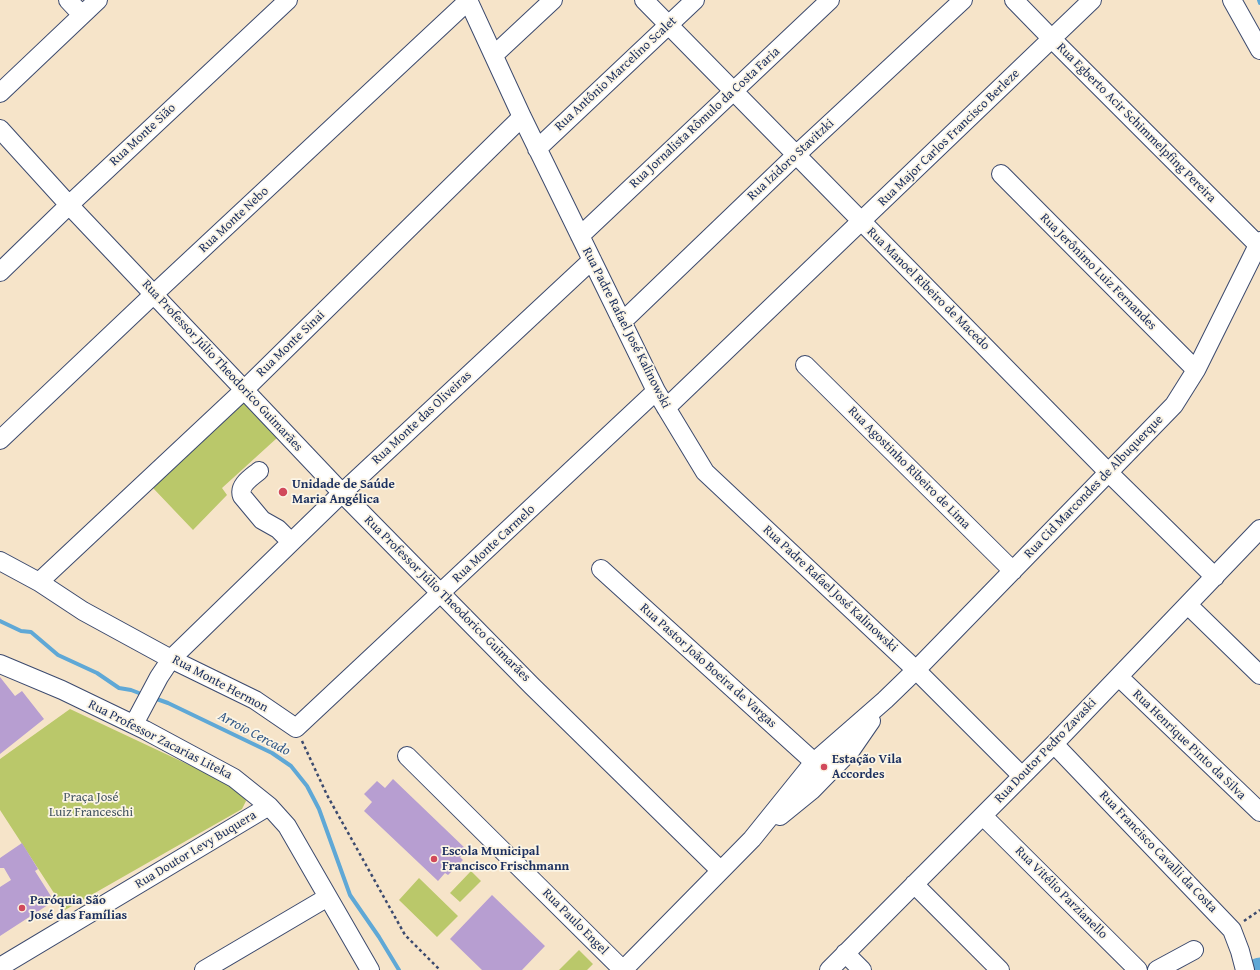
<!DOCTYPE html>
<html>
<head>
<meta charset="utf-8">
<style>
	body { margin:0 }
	canvas { display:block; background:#f6e4c9 }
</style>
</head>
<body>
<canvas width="1260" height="970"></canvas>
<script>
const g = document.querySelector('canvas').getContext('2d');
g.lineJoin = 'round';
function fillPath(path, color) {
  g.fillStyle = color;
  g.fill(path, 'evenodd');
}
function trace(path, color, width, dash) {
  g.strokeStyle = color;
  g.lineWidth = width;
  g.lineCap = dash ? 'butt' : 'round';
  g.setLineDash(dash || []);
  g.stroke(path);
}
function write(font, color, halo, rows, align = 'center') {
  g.font = font + ' "Gentium Book Plus",serif';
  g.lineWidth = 3.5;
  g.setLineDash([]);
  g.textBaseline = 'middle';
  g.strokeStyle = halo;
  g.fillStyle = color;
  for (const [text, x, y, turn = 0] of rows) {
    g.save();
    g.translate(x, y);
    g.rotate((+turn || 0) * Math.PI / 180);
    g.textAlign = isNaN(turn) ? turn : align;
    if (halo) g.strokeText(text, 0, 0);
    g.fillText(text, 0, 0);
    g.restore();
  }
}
fillPath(new Path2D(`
	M242 401 277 438 222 488 227 495 193 530 153 488Z
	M70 709 234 786 242 792 246 801 242 809 65 910 0 810V759Z
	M471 871 481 881 460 902 450 893Z
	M419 878 458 916 437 937 399 900Z
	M579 950 593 964 587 970H559Z`), '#bac86a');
trace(new Path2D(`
	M1259 0 1260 3
	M0 621 21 631 31 632 58 655 97 673 119 688 131 690 144 695
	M154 698 168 703 272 753 291 766 307 786 319 809 350 895 379 937 399 970`), '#5fa8d6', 4);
trace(new Path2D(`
	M1257 970 1260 969`), '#5fa8d6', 23);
fillPath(new Path2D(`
	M0 677 15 696 22 691 44 719 0 754Z
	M393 779 467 850 460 857 463 860 448 875 445 873 438 881 364 811 372 802 364 794 377 781 385 788Z
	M22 843 38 869 35 871 54 901 0 936V887L11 880 4 868H0V858Z
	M492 895 545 946 522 970H482L450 939Z`), '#b79ed1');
const minor = new Path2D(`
	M68 0 82 15
	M468 0 522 117 656 391 705 472 916 670 1022 776
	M644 0 1108 472 1215 577
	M1014 0 1052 39 1258 245
	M1232 0 1260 50
	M494 55 553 0
	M0 93 98 0
	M0 129 69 205 342 493 532 686 720 870
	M537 149 695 0
	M1001 174 1196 370
	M580 236 830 0
	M0 272 69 205 288 0
	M622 322 796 155 963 0
	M805 365 1013 571
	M666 408 1092 0
	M0 440 154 294 468 1
	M259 471C252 477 238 485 242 496L262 520 278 529 291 542
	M0 561 39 582 83 611 171 659 255 700 296 728 656 391
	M601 569 814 762
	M39 582 244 390 522 117
	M1188 605 1260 675
	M0 664 62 690 145 730 234 778 269 806 287 826 370 970
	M1119 677 1260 812
	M134 724 159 677 171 659 342 493 592 260
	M1054 744 1232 930 1240 951 1245 970
	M407 756 623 970
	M780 816 812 790 851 750 871 721
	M983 816 1138 970
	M914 884 1000 970
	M845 953 862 970
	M0 967 269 806
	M204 970 328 897
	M623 970 752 839 814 762 885 700 916 670 1174 405 1196 370 1260 241
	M829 970 1054 744 1260 529
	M1157 970 1194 950`);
trace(minor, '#3c4a6e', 20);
trace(new Path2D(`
	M302 741 327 795 405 935 440 970
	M1244 921 1260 910`), '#3c4a6e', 2.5, [3, 3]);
trace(minor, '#fff', 18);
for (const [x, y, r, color] of [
	[283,492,5,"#d1495b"],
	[824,767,4,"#d1495b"],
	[434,859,4,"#d1495b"],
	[22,908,4,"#d1495b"]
]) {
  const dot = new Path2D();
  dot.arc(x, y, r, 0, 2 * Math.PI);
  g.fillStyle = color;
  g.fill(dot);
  trace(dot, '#fcf5e5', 1.5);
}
write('13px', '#1b2f5e', '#fcf5e5', [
	["Rua Antônio Marcelino Scalet",616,74,-43],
	["Rua Jornalista Rômulo da Costa Faria",705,118,-43],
	["Rua Egberto Acir Schimmelpfing Pereira",1136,123,45],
	["Rua Monte Sião",143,135,-43],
	["Rua Major Carlos Francisco Berleze",949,138,-44],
	["Rua Izidoro Stavitzki",791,160,-43],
	["Rua Monte Nebo",234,220,-43],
	["Rua Jerônimo Luiz Fernandes",1098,272,45],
	["Rua Manoel Ribeiro de Macedo",928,289,45],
	["Rua Padre Rafael José Kalinowski",626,328,63],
	["Rua Monte Sinai",291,344,-44],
	["Rua Professor Júlio Theodorico Guimarães",222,366,47],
	["Rua Monte das Oliveiras",422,418,-43],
	["Rua Agostinho Ribeiro de Lima",909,468,45],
	["Rua Cid Marcondes de Albuquerque",1094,487,-46],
	["Rua Monte Carmelo",494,544,-43],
	["Rua Padre Rafael José Kalinowski",830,589,43],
	["Rua Professor Júlio Theodorico Guimarães",447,599,45],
	["Rua Pastor João Boeira de Vargas",708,666,42],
	["Rua Monte Hermon",220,684,28],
	["Rua Professor Zacarias Liteka",160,740,27],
	["Rua Henrique Pinto da Silva",1189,745,44],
	["Rua Doutor Pedro Zavaski",1046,751,-46],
	["Rua Doutor Levy Buquera",196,850,-31],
	["Rua Francisco Cavalli da Costa",1158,852,46],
	["Rua Vitélio Parzianello",1061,893,45],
	["Rua Paulo Engel",575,922,45]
]);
write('bold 13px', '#1b2f5e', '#fcf5e5', [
	["Unidade de Saúde",292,485],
	["Maria Angélica",292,500],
	["Estação Vila",832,760],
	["Accordes",832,775],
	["Escola Municipal",442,852],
	["Francisco Frischmann",442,867],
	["Paróquia São",30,901],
	["José das Famílias",30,916]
], 'left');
write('13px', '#435561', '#fcf5e5', [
	["Praça José",91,798],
	["Luiz Franceschi",91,813]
]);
write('italic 14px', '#335988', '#fcf5e5', [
	["Arroio Cercado",254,734,28]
]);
</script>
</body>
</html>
